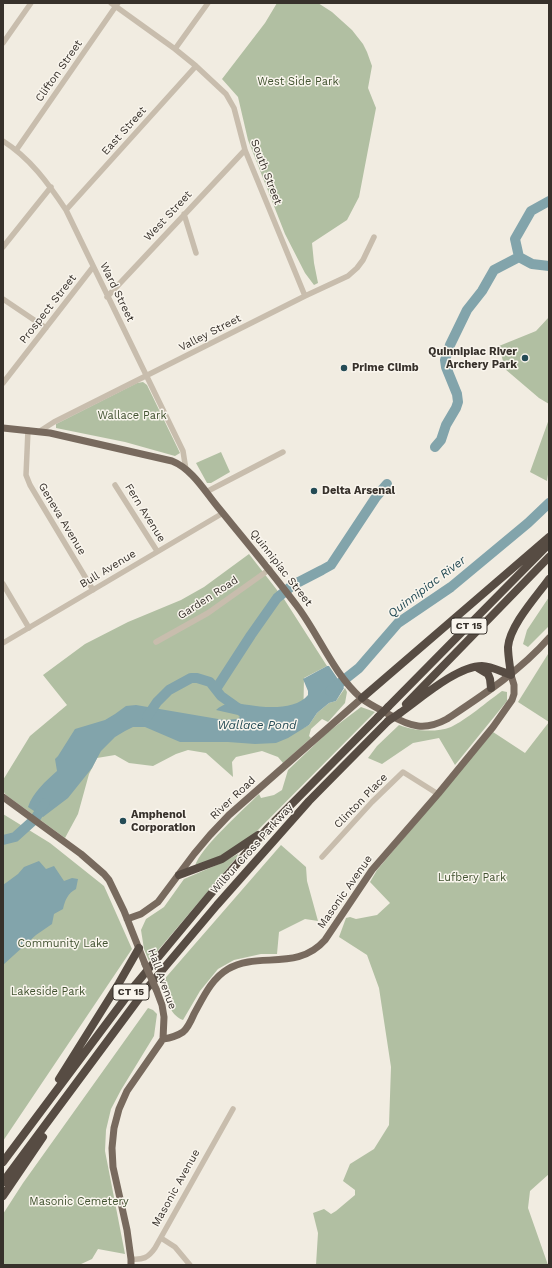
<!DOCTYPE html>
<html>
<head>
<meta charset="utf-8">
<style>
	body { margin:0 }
	#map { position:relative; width:552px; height:1268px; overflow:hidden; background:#f1ece1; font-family:"Work Sans",sans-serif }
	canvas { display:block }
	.frame { position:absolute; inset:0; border:4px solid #37312b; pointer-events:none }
</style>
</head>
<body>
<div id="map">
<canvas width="552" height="1268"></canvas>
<div class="frame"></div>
</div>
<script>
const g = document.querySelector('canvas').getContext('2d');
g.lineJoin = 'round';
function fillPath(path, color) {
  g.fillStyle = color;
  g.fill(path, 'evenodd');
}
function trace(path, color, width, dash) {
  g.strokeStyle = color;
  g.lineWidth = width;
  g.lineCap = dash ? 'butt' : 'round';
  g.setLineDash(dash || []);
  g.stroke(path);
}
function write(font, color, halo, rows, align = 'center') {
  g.font = font + ' "Work Sans",sans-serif';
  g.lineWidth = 3;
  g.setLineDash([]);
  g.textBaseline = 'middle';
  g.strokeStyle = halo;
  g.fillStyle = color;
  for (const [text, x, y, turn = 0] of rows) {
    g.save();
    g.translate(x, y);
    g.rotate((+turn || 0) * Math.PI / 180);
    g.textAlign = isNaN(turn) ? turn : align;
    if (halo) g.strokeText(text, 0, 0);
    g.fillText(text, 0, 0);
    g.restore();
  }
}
fillPath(new Path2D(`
	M277 3H318L332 12 352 30 363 44 367 52 372 66 368 88 376 108 359 197 347 220 312 243 314 263 318 283 314 285 305 273 285 234 248 140 238 97 222 79 265 23Z
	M549 317V404L539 398 505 369 499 346 536 331Z
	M143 382 147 385 180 453 175 456 125 442 56 428V424L137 383Z
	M549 419V468L547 481 530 472Z
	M221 452 230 472 211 483H207L196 463Z
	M249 554 284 599 327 666 304 678 303 728 309 725 317 713 329 703 336 701 345 688 347 692 345 703 328 722 322 719 311 729 309 736 311 738 283 763 278 757 262 751 236 757 232 762 233 777 206 753 188 750 176 754 153 766 129 763 115 755 97 758 89 774 78 814 65 838 6 795 3 791V780L30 736 67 705 43 675 85 644 128 622 181 600 204 587Z
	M549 597V626L528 647 523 644 527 630Z
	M548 654 549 655V1174L530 1191 528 1208 548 1265H316L318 1233 313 1213 324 1209 331 1214 336 1211 355 1195V1190L343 1181 350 1164 374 1149 389 1125 391 1067 379 988 367 955 339 937 346 918 350 917 356 919 377 915 390 903 370 882 377 870 493 732 525 753 549 722 518 702Z
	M502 691 507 692V701L455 765 439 738 413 743 382 764 368 758 377 746 399 725C414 731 435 733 451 727 466 720 488 701 502 691Z
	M361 707 375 712 255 833 222 856 195 866C200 848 244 809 259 794L261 798 274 795 282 790 288 770 328 732Z
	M3 814 50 843 104 886 132 949 3 1141Z
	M281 845 306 867 307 881 318 921 305 919 279 932 277 954H261L234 960 218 969 200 991 183 1020C169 1015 165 996 161 983Z
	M238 854 237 857 149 961 144 949 141 930 146 919 164 907 184 879 219 864Z
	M148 1008 153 1010 157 1014 154 1036 121 1090 111 1109 106 1130 105 1151 125 1254 98 1249 92 1259 79 1265H3V1214L23 1183Z`), '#b1bfa2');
fillPath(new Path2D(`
	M327 666H329L344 688 336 701 329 703 317 713 309 725 288 738 276 743 255 744 228 742H180L145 727H133L125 731 115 737 101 751 92 768 68 798 43 817 28 807C33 792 46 781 57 771L55 759 58 756 75 729 105 720 115 714 126 706 136 705 224 720 237 719 240 717 238 715 216 710C219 707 225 704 230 703 236 702 242 705 249 705 266 708 296 710 308 695V691L303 679Z
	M39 861 46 869 54 866 64 881 72 878 78 879 76 889C68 893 65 900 63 909L54 914 52 924 36 935 3 965V885L18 874 24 867Z`), '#82a4ab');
trace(new Path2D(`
	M549 201 531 211 515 239 519 257 532 264 549 266
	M435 447 441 440 446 425 456 408 458 402 457 394 446 367 445 360 450 345 467 310 482 291 494 270 519 257
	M216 689 251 635 277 598 293 585 322 570 331 565 376 497 387 484
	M330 691 359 668 398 623 451 587 528 523 549 503
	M147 717 157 702 169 690 191 678H197L210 682 221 696 242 711
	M3 840 15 837 35 819 45 803`), '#82a4ab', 10);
trace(new Path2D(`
	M111 3 175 49 196 66 226 94 234 108 245 150 305 296
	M3 43 31 3
	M175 49 208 3
	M3 141C30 158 48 183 66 210L183 451 186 470
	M17 149 118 3
	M66 210 196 66
	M184 214 196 253
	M3 247 51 187
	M107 297 245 150
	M3 299 46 328
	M3 383 93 267
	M28 430 26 475 30 485 93 590
	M40 431 54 422 305 296 348 276 357 268 363 260 374 237
	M115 485 157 551
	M206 492 283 452
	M3 584 29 628
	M156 642 208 613 270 569
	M3 643 223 513
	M322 857 372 802 403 772 438 794
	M161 1238 175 1247 190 1265
	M131 1259C143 1260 148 1258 155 1248L233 1109`), '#c8bdad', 5.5);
trace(new Path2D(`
	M3 428 50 433 172 461C192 469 204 490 217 506 244 539 271 571 297 606 319 635 333 673 361 698 370 705 381 710 390 715 411 727 425 731 447 719 483 695 520 671 549 638
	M3 797 81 854 104 874 109 880 124 911 145 964
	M127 919 141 914 158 902 194 854 210 835 229 815 362 698
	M163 1039C170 1038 177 1036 183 1032 188 1028 191 1021 194 1014 203 998 211 979 228 969 258 951 297 972 325 940L372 870 438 794 493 727 512 700 514 694V685L511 675
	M131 1265V1259L127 1230 113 1167 112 1148 114 1128 119 1109 127 1091 163 1039 164 1017 162 1005 156 989`), '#786a5e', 7);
trace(new Path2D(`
	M478 668 488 674 490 679 491 688
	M362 698 549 537
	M406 704 549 557
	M388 707 549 544
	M400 713C420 699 457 666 482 666 491 666 502 672 511 675 510 666 508 656 508 647 510 625 536 597 549 579
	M179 875 222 859 258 835
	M59 1079 119 983 139 948
	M3 1162 136 984 209 896 267 829 378 717
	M3 1182 143 993 217 905 309 801 388 721
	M3 1196 43 1137`), '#574c43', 8);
trace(new Path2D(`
	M145 964 156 989`), '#786a5e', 7);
trace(new Path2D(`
	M378 717 388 707
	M388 721 400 713`), '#574c43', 8);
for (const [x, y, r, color] of [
	[525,358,4,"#244b55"],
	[344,368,4,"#244b55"],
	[314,491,4,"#244b55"],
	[123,821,4,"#244b55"]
]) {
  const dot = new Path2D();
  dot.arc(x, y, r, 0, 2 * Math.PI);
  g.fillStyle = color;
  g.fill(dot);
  trace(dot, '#f9f5ed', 1.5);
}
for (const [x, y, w] of [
	[469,626,36],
	[131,992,36]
]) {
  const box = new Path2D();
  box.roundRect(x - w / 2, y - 8, w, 16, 3);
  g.fillStyle = '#f9f5ed';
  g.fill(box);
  trace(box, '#37312b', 1);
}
write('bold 10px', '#37312b', null, [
	["CT 15",469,626],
	["CT 15",131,992]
]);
write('11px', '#37312b', '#f9f5ed', [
	["Clifton Street",59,71,-55],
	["East Street",124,131,-48],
	["South Street",266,172,69],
	["West Street",168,216,-47],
	["Ward Street",117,292,64],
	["Prospect Street",48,309,-52],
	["Valley Street",210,333,-27],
	["Fern Avenue",145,513,58],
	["Geneva Avenue",62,519,59],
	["Quinnipiac Street",281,568,52],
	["Bull Avenue",108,569,-31],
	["Garden Road",208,598,-33],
	["River Road",233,798,-43],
	["Clinton Place",361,801,-46],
	["Wilbur Cross Parkway",252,849,-48],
	["Masonic Avenue",345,892,-55],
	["Hall Avenue",162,979,70],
	["Masonic Avenue",176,1188,-61]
]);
write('11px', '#425331', '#f9f5ed', [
	["West Side Park",298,82],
	["Wallace Park",132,416],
	["Lufbery Park",472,878],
	["Community Lake",63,944],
	["Lakeside Park",48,992],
	["Masonic Cemetery",79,1202]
]);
write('bold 11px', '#37312b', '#f9f5ed', [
	["Quinnipiac River",517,352,"right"],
	["Archery Park",517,365,"right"],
	["Prime Climb",352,368],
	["Delta Arsenal",322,491],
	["Amphenol",131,815],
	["Corporation",131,828]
], 'left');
write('italic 12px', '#244b55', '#f9f5ed', [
	["Quinnipiac River",427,587,-37],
	["Wallace Pond",257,725]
]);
</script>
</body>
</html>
